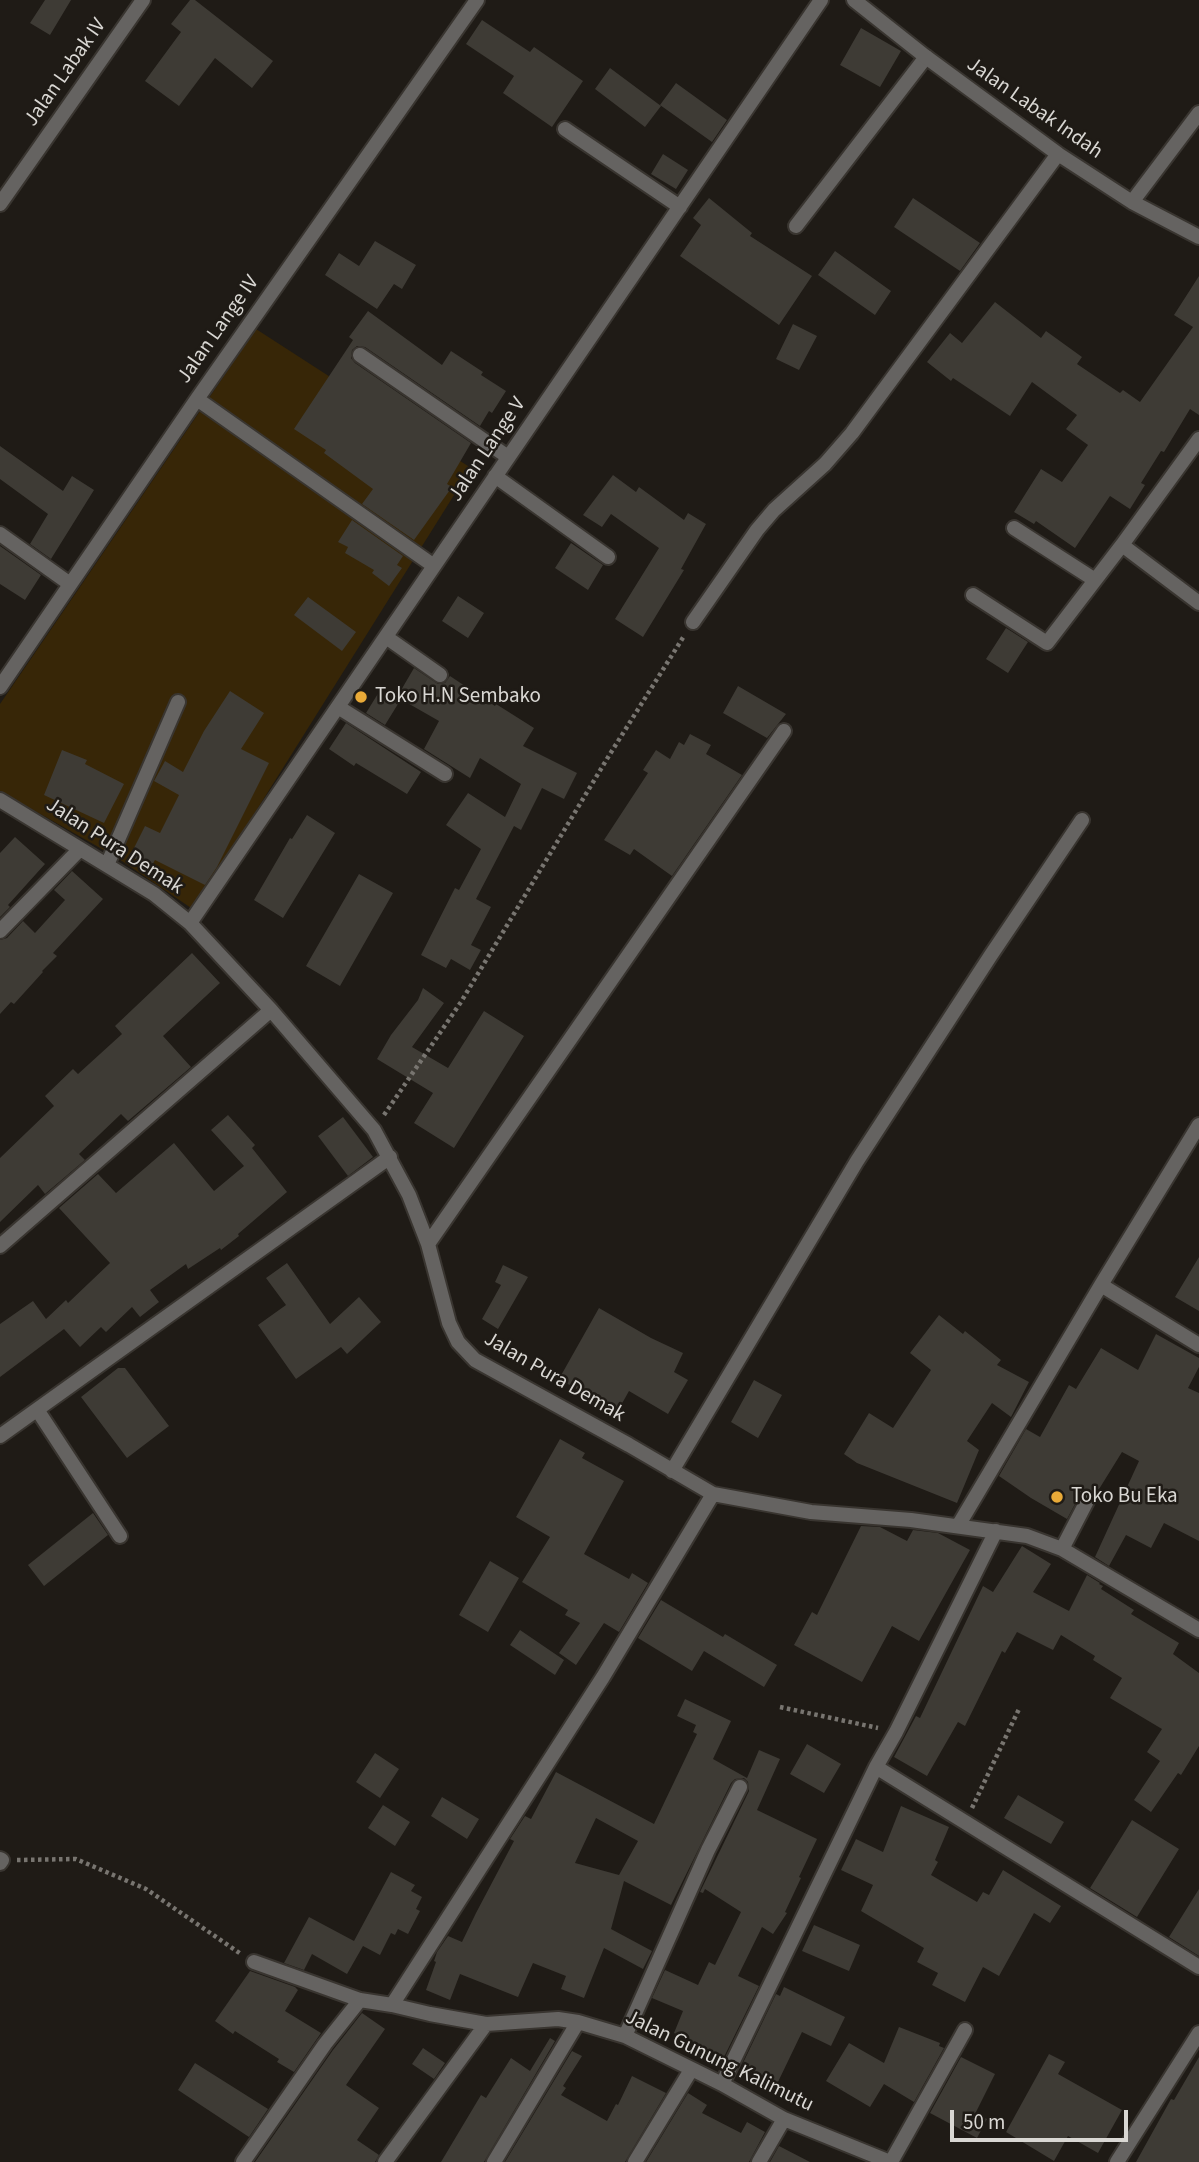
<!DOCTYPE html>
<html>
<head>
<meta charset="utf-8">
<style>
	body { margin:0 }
	#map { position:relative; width:1199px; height:2162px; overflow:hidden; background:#1f1b16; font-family:"Source Sans 3",sans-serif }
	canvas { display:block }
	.scale { position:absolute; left:950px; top:2110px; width:178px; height:32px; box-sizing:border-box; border:4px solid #d9d7d3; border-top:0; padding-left:9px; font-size:21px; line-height:24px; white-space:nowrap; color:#d9d7d3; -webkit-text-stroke:5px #1f1b16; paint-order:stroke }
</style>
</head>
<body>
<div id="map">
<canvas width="1199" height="2162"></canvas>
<div class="scale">50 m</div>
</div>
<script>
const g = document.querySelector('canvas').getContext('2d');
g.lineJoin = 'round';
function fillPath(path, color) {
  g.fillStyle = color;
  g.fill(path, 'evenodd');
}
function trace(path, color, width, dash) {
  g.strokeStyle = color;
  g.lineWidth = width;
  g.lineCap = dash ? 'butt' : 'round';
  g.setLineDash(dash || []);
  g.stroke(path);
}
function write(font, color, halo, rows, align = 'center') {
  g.font = font + ' "Source Sans 3",sans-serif';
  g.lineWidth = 5;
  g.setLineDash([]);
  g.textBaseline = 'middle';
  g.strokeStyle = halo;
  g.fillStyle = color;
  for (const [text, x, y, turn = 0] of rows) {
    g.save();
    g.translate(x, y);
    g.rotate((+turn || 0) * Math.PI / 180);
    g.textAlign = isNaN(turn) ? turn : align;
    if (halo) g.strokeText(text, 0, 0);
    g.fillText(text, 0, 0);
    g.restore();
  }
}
fillPath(new Path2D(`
	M256 329 471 468 194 910 116 857 0 791V704Z`), '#372607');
fillPath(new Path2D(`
	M45 0H71L50 35 30 23Z
	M190 0H195L273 61 252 88 215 58 179 106 145 81 181 32 171 24Z
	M482 20 530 52 534 47 583 81 552 127 503 93 514 76 466 44Z
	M861 28 901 51 880 87 840 65Z
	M610 68 661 106 645 127 595 89Z
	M676 83 727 120 712 142 660 105Z
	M663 154 688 170 676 189 651 174Z
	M709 198 752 233 750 236 812 276 779 325 680 256 701 225 693 218Z
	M913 198 980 243 960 271 894 227Z
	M375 241 416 265 402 289 394 284 377 309 325 275 339 253 359 266Z
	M835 251 891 291 875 315 818 275Z
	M1199 276V415L1190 409 1164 452 1161 451 1141 483 1145 485 1130 509 1110 496 1075 548 1036 521 1034 524 1014 512 1041 469 1062 482 1088 445 1066 429 1077 415 1032 382 1010 416 953 378 951 381 927 362 950 333 962 343 995 302 1041 338 1046 331 1082 357 1077 364 1120 393 1123 390 1140 402 1193 327 1174 315Z
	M368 311 442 365 451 351 483 372 481 375 506 391 492 413 489 411 480 426 365 347 357 346 352 350 351 358 355 363 471 443 447 484 452 487 414 540 362 504 373 489 324 453 326 450 294 429 353 340 349 337Z
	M793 324 817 336 799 370 776 359Z
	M0 446 63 491 72 476 94 490 51 559 30 544 48 514 0 479Z
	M613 475 636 492 639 487 684 520 688 513 706 524 681 569 684 570 643 637 615 619 659 548 611 514 602 527 583 515Z
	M352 520 403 556 397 565 402 568 389 586 372 573 374 570 345 553 348 547 338 542Z
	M571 543 603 565 588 590 555 568Z
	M0 546 41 575 25 600 0 584Z
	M458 596 484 613 468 638 442 621Z
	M308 597 356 632 342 651 294 615Z
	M1006 628 1028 642 1008 673 986 659Z
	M414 668 438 684 445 683 450 676 495 706 496 704 534 728 523 746 577 773 564 799 542 788 521 830 514 826 476 899 491 907 471 945 481 950 470 970 451 959 446 968 421 955 455 888 459 890 481 849 446 825 468 793 505 817 521 784 480 758 470 778 424 749 439 721 397 697Z
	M738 686 786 714 767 738 723 713Z
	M230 691 264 713 241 749 269 763 217 867 205 885 155 860 151 867 130 856 145 826 160 833 179 795 154 781 165 761 183 772 204 731Z
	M379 692 398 704 385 725 366 713Z
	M346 723 421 772 407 794 356 763 354 766 329 749Z
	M690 734 711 745 706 754 742 775 672 876 634 849 630 855 604 840 648 773 643 770 656 750 670 759 679 742 684 745Z
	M62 750 87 760 85 764 124 784 104 823 44 795Z
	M307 815 335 833 283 918 254 900 290 838 292 839Z
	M15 837 45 864 8 905 10 907 0 917V853Z
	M72 871 103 899 53 953 57 956 42 971 43 972 14 1004 11 1002 0 1014V940L7 938 23 921 35 933 65 900 54 890Z
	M359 874 393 893 340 986 306 966Z
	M192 953 220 983 163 1036 191 1067 128 1121 121 1114 79 1154 85 1160 45 1194 38 1185 0 1222V1158L54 1106 45 1096 73 1069 78 1074 122 1034 115 1026Z
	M423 988 444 1003 412 1047 448 1068 484 1011 524 1036 454 1148 414 1123 433 1093 377 1059 391 1035 418 1000Z
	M228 1115 255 1145 252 1148 287 1192 238 1234 239 1236 221 1250 220 1248 188 1269 186 1264 150 1290 159 1302 140 1317 132 1307 106 1332 101 1327 80 1347 64 1329 0 1377V1324L33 1301 46 1319 66 1300 68 1303 110 1263 59 1208 98 1174 116 1193 174 1143 214 1191 244 1166 211 1130Z
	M343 1117 373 1157 348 1176 318 1136Z
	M1199 1257V1311L1175 1297Z
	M287 1263 330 1324 359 1297 381 1322 347 1354 341 1347 296 1379 258 1325 286 1305 266 1278Z
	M503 1265 528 1277 498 1329 482 1319 501 1285 495 1282Z
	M599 1308 651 1338 683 1353 674 1372 688 1380 668 1414 629 1391 615 1416 596 1404 598 1401 559 1379Z
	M939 1315 963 1334 965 1331 1001 1360 997 1365 1029 1382 1011 1417 992 1403 967 1441 979 1450 957 1503 857 1463 844 1454 869 1413 893 1428 931 1370 910 1353Z
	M1156 1334 1199 1358V1367L1188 1388 1199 1393V1541L1164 1523 1151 1548 1126 1535 1109 1566 1095 1557 1139 1461 1122 1452 1096 1494 1088 1489 1082 1491 1067 1519 1031 1498 999 1476 1026 1429 1040 1437 1069 1385 1076 1389 1101 1348 1138 1370Z
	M118 1368H125L169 1426 127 1458 81 1397Z
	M754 1380 782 1395 758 1438 731 1422Z
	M560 1439 585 1453 582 1458 624 1481 584 1554 629 1579 632 1573 648 1583 619 1632 604 1623 576 1665 559 1653 580 1623 565 1615 568 1610 522 1582 550 1537 516 1517Z
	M93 1513 108 1535 44 1586 28 1565Z
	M861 1526 880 1527 907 1541 913 1530 938 1533 970 1550 919 1641 892 1626 862 1682 794 1645 812 1612 817 1615Z
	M1022 1546 1051 1564 1033 1592 1069 1611 1087 1575 1100 1583 1099 1584 1103 1586 1101 1589 1134 1610 1131 1614 1179 1643 1173 1654 1199 1673V1746L1181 1775 1178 1773 1151 1812 1134 1800 1160 1761 1147 1752 1162 1729 1110 1698 1122 1678 1093 1660 1095 1656 1061 1635 1053 1650 1017 1632 1005 1653 1002 1651 965 1726 958 1722 927 1776 894 1757 916 1716 920 1718 983 1586 993 1592Z
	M490 1561 519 1578 488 1632 459 1615Z
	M661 1600 723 1637 725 1634 777 1665 764 1687 704 1651 692 1671 638 1638Z
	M520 1630 564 1660 555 1675 510 1645Z
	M685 1699 731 1721 713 1759 747 1778 759 1750 780 1759 757 1810 817 1839 799 1877 801 1878 785 1912 787 1913 773 1934 762 1927 738 1976 759 1986 724 2057 674 2033 683 2011 652 1998 665 1970 698 1985 709 1962 715 1965 741 1912 705 1889 703 1893 700 1892 749 1791 748 1782 744 1778 735 1779 731 1783 671 1905 624 1881 611 1929 652 1951 643 1969 604 1948 584 1998 561 1989 566 1976 533 1963 518 1997 460 1974 450 2000 426 1990 436 1962 434 1961 437 1952 448 1936 462 1942 476 1913 514 1841 510 1839 525 1816 531 1819 556 1772 654 1824 697 1734 693 1732 696 1725 677 1716ZM596 1818 638 1841 619 1875 575 1863Z
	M807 1744 841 1764 824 1793 790 1774Z
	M375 1753 399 1769 380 1798 356 1782Z
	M1018 1795 1064 1822 1051 1844 1004 1818Z
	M442 1797 479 1819 467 1839 431 1816Z
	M383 1805 410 1822 395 1846 368 1828Z
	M901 1806 949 1827 935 1860 938 1862 931 1875 977 1902 983 1892 989 1895 1003 1870 1061 1906 1050 1923 1034 1913 999 1976 983 1967 965 2002 932 1985 938 1973 917 1962 924 1948 861 1911 873 1885 841 1870 856 1839 883 1852Z
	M1132 1820 1179 1849 1137 1917 1090 1888Z
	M391 1872 415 1885 411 1891 422 1897 416 1909 420 1911 408 1934 398 1929 395 1935 391 1933 380 1955 363 1946 347 1974 312 1954 304 1970 284 1963 309 1917 354 1941Z
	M1199 1889V1956L1169 1937Z
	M814 1925 860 1945 849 1971 802 1951Z
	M250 1971 295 1987 298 1990 285 2011 321 2033 294 2072 277 2062 279 2059 235 2031 233 2034 215 2021Z
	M784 1987 845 2017 831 2046 802 2032 777 2084 744 2069 745 2067 742 2065 776 1994 780 1996Z
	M362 2013 385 2029 346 2085 379 2108 357 2140 379 2155 375 2162H255L333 2050Z
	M899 2027 940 2043 939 2046 944 2048 914 2102 884 2084 870 2107 826 2081 849 2043 884 2063Z
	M550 2038 555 2041 484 2162H441L481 2095 486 2098 511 2058 530 2071Z
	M423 2048 445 2063 434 2079 412 2064Z
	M572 2051 582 2056 563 2086 566 2088 561 2095 607 2121 616 2104 618 2105 632 2076 666 2093 625 2162H505Z
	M1049 2054 1065 2062 1058 2074 1122 2110 1098 2153 1068 2136 1054 2161 1006 2132Z
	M961 2057 995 2074 975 2114 987 2119 977 2138 930 2113Z
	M1199 2057V2162H1136L1171 2099 1174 2100Z
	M195 2063 268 2109 249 2137 178 2090Z
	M688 2093 707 2105 702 2113 741 2133 747 2122 765 2132 749 2162H646Z
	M779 2146 810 2162H770Z`), '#3e3b35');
const service = new Path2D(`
	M796 226 926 57`);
const minor = new Path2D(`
	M854 0 926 57 1058 154 1132 202 1199 237
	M565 129 680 207
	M1132 202 1199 113
	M0 204 143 0
	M360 355 508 457
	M197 399 434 566
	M495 476 608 557
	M1014 528 1095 580
	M0 534 70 584
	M1122 545 1199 603
	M973 595 1047 643 1122 545 1199 439
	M693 622 757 530 774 510 825 464 852 433 1058 154
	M386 637 440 675
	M0 687 197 399 477 0
	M338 707 445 774
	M0 800 154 894 190 923 271 1010 374 1130 409 1195 428 1244 449 1323 458 1342 475 1360 629 1445 713 1494 811 1512 911 1520 1027 1536 1062 1549 1199 1630
	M107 865 178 702
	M190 923 821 0
	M0 931 80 849
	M428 1244 784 731
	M0 1246 271 1010
	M1101 1285 1199 1345
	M38 1411 120 1536
	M0 1436 390 1157
	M672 1471 857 1161 991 955 1082 820
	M958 1526 1101 1285 1199 1125
	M1062 1549 1088 1499
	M876 1767 1199 1967
	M0 1859 2 1860 0 1863
	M254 1962 360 2000 392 2005 430 2014 486 2024 558 2019 578 2022 625 2036 722 2084 784 2119 890 2162
	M392 2005 603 1677 713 1494
	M625 2036 708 1850 740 1787
	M722 2084 876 1767 896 1732 996 1531
	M243 2162 325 2044 360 2000
	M385 2162 486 2024
	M494 2162 578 2022
	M635 2162 691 2070
	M759 2162 784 2119
	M891 2162 965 2030
	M1117 2162 1199 2033`);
trace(service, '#393530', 18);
trace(minor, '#393530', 18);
trace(new Path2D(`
	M384 1115 461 1002 610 754 684 636
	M780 1707 878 1728
	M972 1808 1019 1709
	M17 1860 76 1859 146 1889 241 1954`), '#787570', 4.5, [3.5, 3.5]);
trace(service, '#656361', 14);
trace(minor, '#656361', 14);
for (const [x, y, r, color] of [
	[361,697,7,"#e9aa38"],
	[1057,1497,7,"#e9aa38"]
]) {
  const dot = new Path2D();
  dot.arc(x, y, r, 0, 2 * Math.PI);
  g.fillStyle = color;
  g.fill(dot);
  trace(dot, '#1f1b16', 2.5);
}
write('21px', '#d9d7d3', '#1f1b16', [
	["Jalan Labak IV",66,73,-55],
	["Jalan Labak Indah",1034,109,35],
	["Jalan Lange IV",219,330,-55],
	["Jalan Lange V",488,450,-56],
	["Jalan Pura Demak",114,847,33],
	["Jalan Pura Demak",554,1378,30],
	["Jalan Gunung Kalimutu",719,2062,26]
]);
write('21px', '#d9d7d3', '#1f1b16', [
	["Toko H.N Sembako",375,697],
	["Toko Bu Eka",1071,1497]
], 'left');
</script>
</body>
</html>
